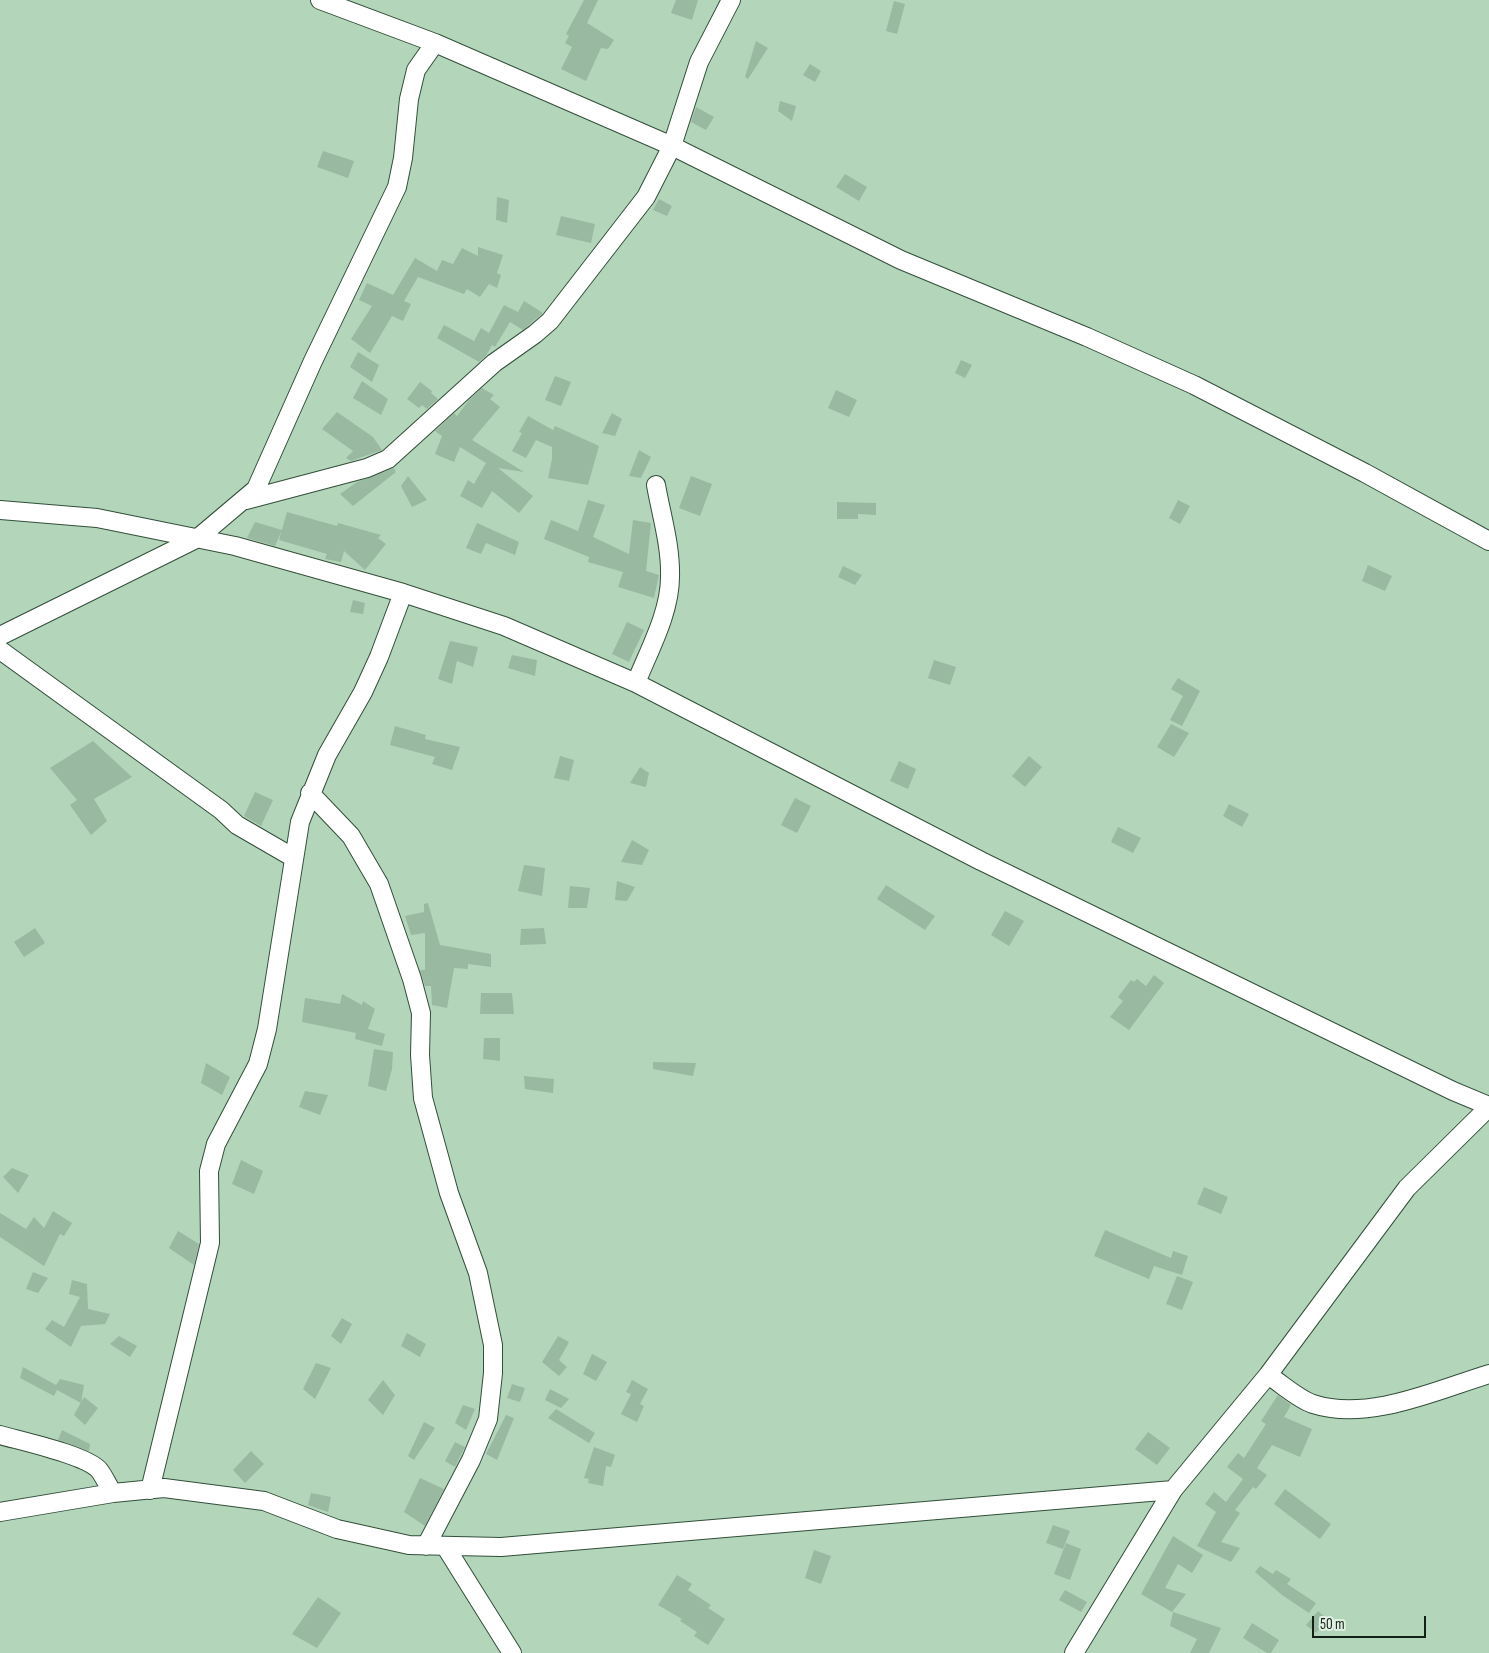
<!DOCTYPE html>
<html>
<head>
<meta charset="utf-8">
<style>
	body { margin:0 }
	#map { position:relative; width:1489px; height:1653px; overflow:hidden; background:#b3d5ba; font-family:"Sofia Sans Condensed",sans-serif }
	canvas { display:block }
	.scale { position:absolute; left:1312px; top:1616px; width:114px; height:22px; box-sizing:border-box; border:2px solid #132016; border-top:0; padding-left:6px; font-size:15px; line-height:18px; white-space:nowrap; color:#132016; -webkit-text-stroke:4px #e0f1e3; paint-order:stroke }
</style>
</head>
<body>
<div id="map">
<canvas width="1489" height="1653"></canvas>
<div class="scale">50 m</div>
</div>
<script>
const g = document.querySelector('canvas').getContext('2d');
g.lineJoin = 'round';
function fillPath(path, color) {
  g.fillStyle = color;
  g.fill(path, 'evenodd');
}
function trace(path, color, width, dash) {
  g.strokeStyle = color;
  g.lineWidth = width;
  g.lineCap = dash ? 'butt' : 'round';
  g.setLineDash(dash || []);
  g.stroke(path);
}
fillPath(new Path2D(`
	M584 0H598L587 23 614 40 608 49 601 48 586 81 561 69 572 47 565 43 569 36 566 34Z
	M676 0H698L692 20 671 13Z
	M894 1 905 4 897 34 886 31Z
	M756 41 768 48 748 79 745 77Z
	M810 64 821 71 815 82 803 75Z
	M780 101 796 106 792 121 778 111Z
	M696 107 714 117 706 130 691 122Z
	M323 151 354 161 348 178 317 167Z
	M845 174 867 187 859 201 836 187Z
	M497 197 509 200 507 223 496 220Z
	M659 199 672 206 667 216 653 210Z
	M561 216 595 224 591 243 556 235Z
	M478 247 503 255 497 273 501 275 497 288 489 284 480 297 467 289 464 294 418 277 404 301 411 304 403 321 392 316 370 353 351 339 372 306 359 300 367 283 393 295 415 258 437 271 442 260 453 264 462 248 478 256Z
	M524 301 543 313 523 330 510 322 495 347 492 345 486 356 479 362 437 338 444 325 474 341 481 328 489 333 504 305 518 312Z
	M358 352 379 365 372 382 350 367Z
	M961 360 972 365 965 378 955 373Z
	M555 376 571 382 561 406 545 400Z
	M362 381 388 399 381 415 353 398Z
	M420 382 432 391 431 393 438 399 427 409 422 405 419 408 407 399Z
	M482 388 494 395 490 399 500 407 472 440 524 472 498 468 533 496 519 513 492 491 482 508 460 496 468 480 474 484 486 463 460 447 454 462 435 454 442 436 435 431 454 413 457 416 469 400Z
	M836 390 857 400 849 417 828 408Z
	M337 412 373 437 382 450 351 461 346 458 353 451 322 429Z
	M612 413 622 419 615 436 602 433Z
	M528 416 553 430 555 426 599 446 588 485 548 478 552 459V447L536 440 526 458 512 451 522 433 519 432Z
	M639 450 651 457 641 478 629 476Z
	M394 468 396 472 353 506 340 494 357 482Z
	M408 476 427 500 412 507 401 486Z
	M691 476 712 484 700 516 679 508Z
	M588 500 605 505 593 537 629 554 633 520 651 523 646 571 659 575 654 598 618 587 623 572 588 562 589 557 544 539 551 520 578 531Z
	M1178 500 1190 506 1180 524 1169 518Z
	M837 502 876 503V515L858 514V519H837Z
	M287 512 337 526 338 523 381 535 378 538 386 544 365 570 344 551 341 562 325 559 327 554 279 540Z
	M255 522 282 530 275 546 247 538Z
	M477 523 519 542 515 555 486 543 481 554 466 548Z
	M1368 565 1392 576 1385 591 1362 581Z
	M843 566 862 575 855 585 838 577Z
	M353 600 365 603 363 614 350 612Z
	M627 622 644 630 629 662 612 654Z
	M450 641 478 647 473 667 457 661 452 684 438 679Z
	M512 655 537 660 535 676 508 668Z
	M934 660 956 667 950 685 928 678Z
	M1178 678 1200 691 1182 726 1170 720 1183 696 1171 689Z
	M1171 724 1189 733 1174 757 1157 747Z
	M395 726 426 735 425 739 460 747 452 770 432 764 435 757 390 745Z
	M93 741 132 777 94 799 107 821 91 835 70 805 77 800 50 768Z
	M560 756 574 760 569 781 554 778Z
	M1029 756 1042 767 1025 787 1012 776Z
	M899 761 916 769 908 789 890 781Z
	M640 767 649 773 646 787 630 783Z
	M255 792 273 800 261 826 244 816Z
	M795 798 811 806 797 833 781 825Z
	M1229 804 1249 814 1242 827 1223 816Z
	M1118 827 1141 838 1133 853 1111 842Z
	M632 840 649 850 642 865 621 862Z
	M524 865 545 868 542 896 518 891Z
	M617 881 635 887 627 901 615 900Z
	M886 885 935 916 925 930 877 899Z
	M570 886 590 888 587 908H568Z
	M428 903 440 945 491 954V967L468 964V969L454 968 447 1008 432 1005 431 986H425L420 970H425V933L411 935 405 916 424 912V904Z
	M1005 911 1024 921 1009 946 991 935Z
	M35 928 45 943 24 957 14 942Z
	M544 928 546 944 520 945 521 929Z
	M1154 975 1164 983 1129 1030 1110 1017 1123 1001 1118 997 1131 980 1134 982 1137 979 1146 986Z
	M481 993H512L514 1014H480Z
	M342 994 362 1005 363 1001 375 1009 368 1029 385 1034 382 1046 355 1039 356 1033 302 1022 305 998 340 1004Z
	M484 1038H500V1061L483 1059Z
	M374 1049 393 1052 392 1069 386 1091 368 1086Z
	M653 1062 696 1063 693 1076 653 1069Z
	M206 1063 230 1077 222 1095 201 1083Z
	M524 1076 554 1079 553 1093 525 1089Z
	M305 1091 328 1095 320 1115 299 1107Z
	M241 1160 263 1171 254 1194 232 1184Z
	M12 1168 29 1175 18 1193 3 1177Z
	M1204 1187 1228 1197 1221 1214 1197 1204Z
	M53 1211 72 1223 64 1236 60 1234 44 1266 0 1237V1213L26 1229 34 1217 44 1228Z
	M1105 1230 1171 1258 1173 1251 1188 1256 1182 1275 1154 1266 1149 1279 1094 1256Z
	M178 1231 199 1244 194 1265 169 1248Z
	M33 1272 48 1278 38 1293 26 1289Z
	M1177 1276 1193 1282 1182 1310 1166 1304Z
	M72 1280 87 1284 88 1309 110 1314 105 1324 81 1326 71 1347 45 1329 52 1320 64 1327 80 1297 69 1294Z
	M342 1318 352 1324 341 1344 331 1336Z
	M407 1333 426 1344 420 1357 401 1346Z
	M119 1336 137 1346 130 1357 110 1344Z
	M558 1336 569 1342 559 1360 567 1367 559 1376 542 1362Z
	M592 1354 607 1362 596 1381 583 1374Z
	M316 1363 331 1368 315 1399 303 1389Z
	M23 1367 56 1385 60 1379 84 1385 81 1403 57 1390 54 1396 20 1378Z
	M383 1380 395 1395 383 1415 368 1400Z
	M632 1380 648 1389 640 1404 644 1406 637 1422 621 1414 631 1394 626 1392Z
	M512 1384 525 1388 520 1402 507 1398Z
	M550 1389 569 1399 561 1408 545 1400Z
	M1278 1395 1291 1405 1284 1417 1312 1429 1300 1457 1272 1445 1257 1468 1267 1475 1256 1489 1253 1487 1235 1510 1240 1513 1221 1542 1240 1548 1231 1562 1197 1546 1216 1512 1205 1504 1214 1492 1226 1502 1243 1479 1227 1467 1238 1453 1244 1458 1266 1424 1261 1421Z
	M84 1397 98 1408 85 1425 74 1415Z
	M463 1405 475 1409 466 1430 455 1423Z
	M556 1409 595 1433 589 1443 548 1418Z
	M506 1415 514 1418 497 1460 486 1454Z
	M424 1422 435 1428 414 1460 408 1456Z
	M62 1430 90 1444 89 1451 58 1440Z
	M1148 1432 1170 1448 1157 1465 1135 1449Z
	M455 1442 465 1447 455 1467 445 1461Z
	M594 1447 615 1455 611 1467 606 1466 603 1486 588 1483 589 1479 584 1478Z
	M251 1451 264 1464 245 1483 233 1470Z
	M420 1478 444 1489 425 1526 404 1512Z
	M1285 1489 1331 1524 1320 1539 1274 1504Z
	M311 1493 331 1497 328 1512 308 1505Z
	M1053 1525 1070 1531 1063 1549 1046 1543Z
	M1173 1536 1203 1555 1192 1573 1178 1564 1165 1588 1186 1594 1172 1612 1141 1594Z
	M1066 1543 1081 1549 1070 1580 1054 1574Z
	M814 1550 831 1556 821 1584 805 1578Z
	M1260 1566 1273 1574 1276 1570 1291 1579 1287 1584 1316 1603 1309 1613 1282 1595 1255 1572Z
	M677 1575 692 1584 688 1590 711 1605 708 1608 725 1619 708 1645 694 1636 697 1632 680 1621 682 1619 658 1605Z
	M1065 1590 1087 1602 1081 1612 1059 1600Z
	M318 1597 341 1613 317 1648 292 1634Z
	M1318 1611 1327 1619 1316 1633 1306 1625Z
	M1173 1612 1221 1628 1209 1653H1190L1197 1639 1170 1626Z
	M1252 1623 1279 1640 1271 1653H1267L1243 1638Z`), '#99baa0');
const minor = new Path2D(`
	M320 0 435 43 672 146 901 260 1087 337 1194 385 1365 473 1489 541
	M246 500 367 468 388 459 494 363 535 334 550 321 646 197 672 146 699 62 731 0
	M0 510 97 518 235 546 403 593 504 626 636 683 981 861 1453 1091 1489 1106
	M0 636 198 538 256 489 313 361 397 187 403 158 409 99 416 70 435 43
	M0 650 221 810 237 825 294 858
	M636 683C649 650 670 613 670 577 671 546 661 514 656 485
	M310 793 351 836 379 884 412 979 421 1013 420 1055 423 1098 449 1193 478 1273 493 1345V1373L488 1419 471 1460 426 1546
	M1268 1375C1282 1384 1298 1399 1313 1404 1368 1422 1437 1390 1489 1374
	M0 1435C21 1441 86 1455 99 1470 104 1476 108 1486 113 1493
	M150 1490 210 1243 209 1171 216 1144 258 1064 267 1029 300 822 327 755 363 692 379 657 403 593
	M0 1512 113 1493 164 1488 264 1501 337 1529 409 1545 501 1547 1173 1490
	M445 1546 512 1653
	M1074 1653 1173 1490 1268 1375 1407 1188 1489 1107`);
trace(minor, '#324f39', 20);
trace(minor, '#fff', 18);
</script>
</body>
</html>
